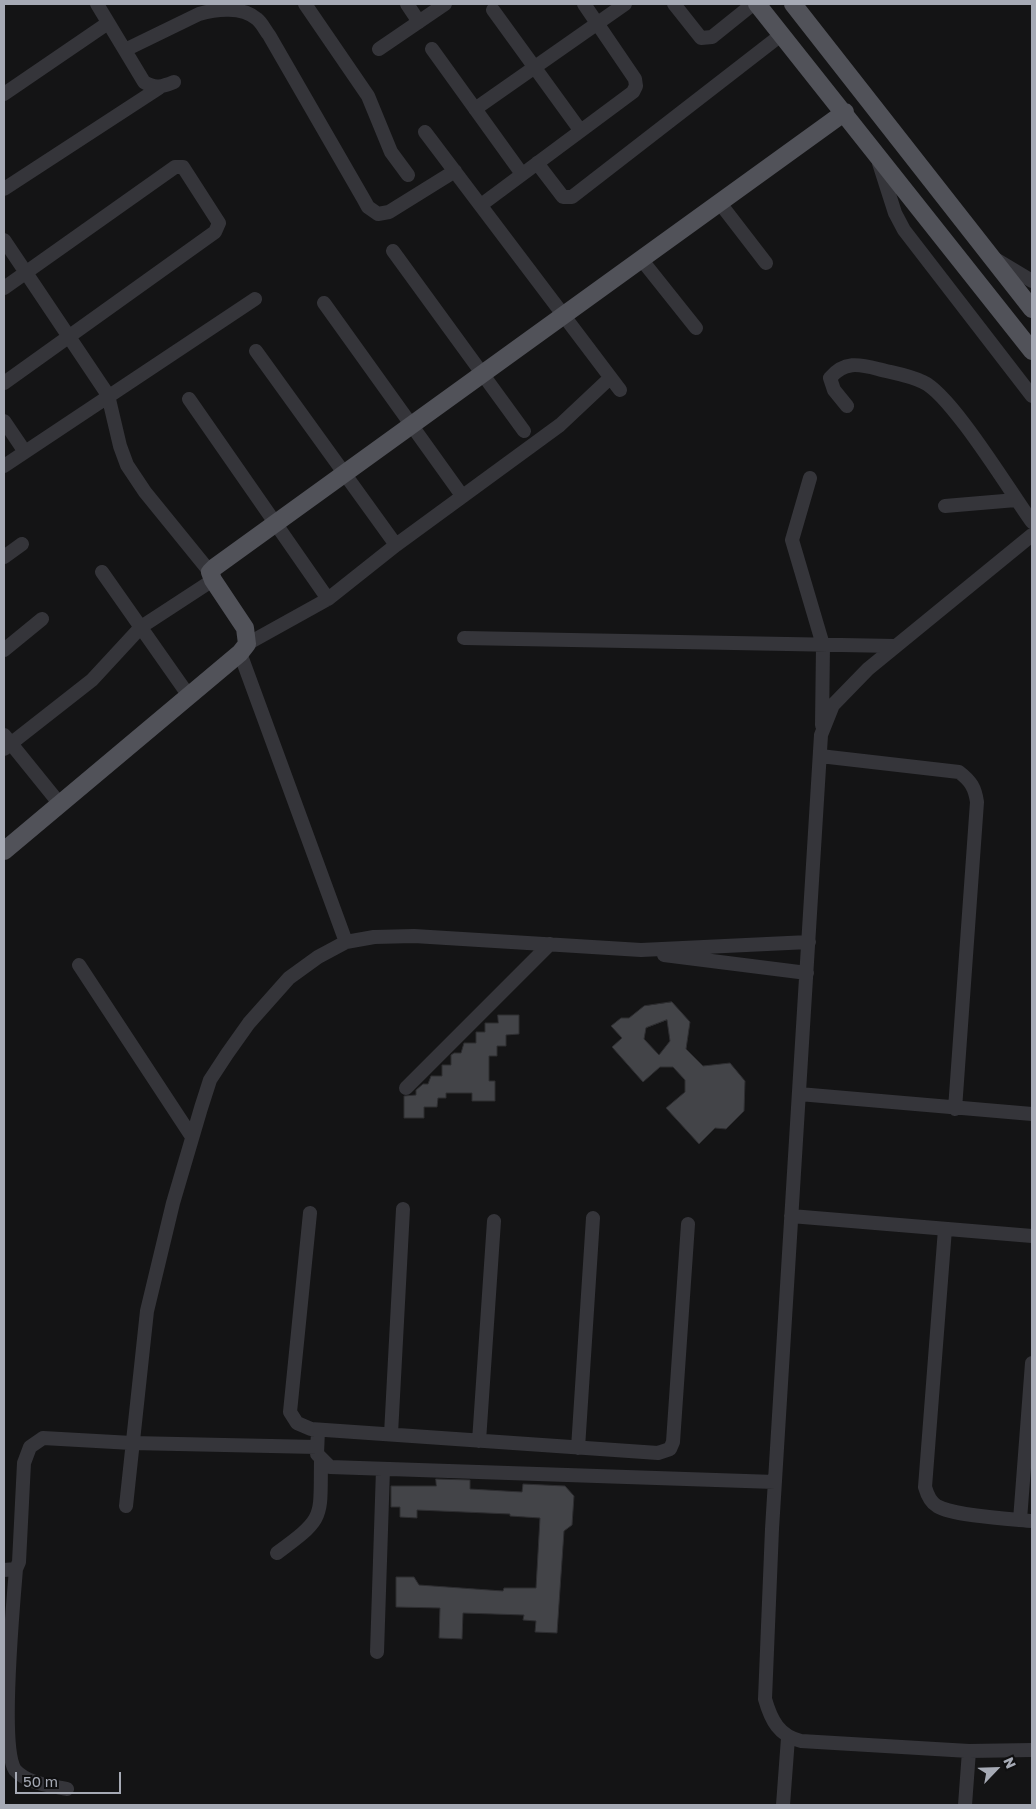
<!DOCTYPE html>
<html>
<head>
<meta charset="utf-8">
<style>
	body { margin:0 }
	#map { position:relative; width:1036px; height:1809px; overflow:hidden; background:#141415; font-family:"Golos Text",sans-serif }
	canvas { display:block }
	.frame { position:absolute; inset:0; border:5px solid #a6aab5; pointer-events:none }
	.north { position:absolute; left:971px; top:1744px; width:50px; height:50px; -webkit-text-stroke:4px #0f0f10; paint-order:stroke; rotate:66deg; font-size:14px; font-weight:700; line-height:20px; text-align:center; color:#a6aab5 }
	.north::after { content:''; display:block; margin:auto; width:18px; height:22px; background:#a6aab5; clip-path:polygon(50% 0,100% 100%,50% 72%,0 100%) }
	.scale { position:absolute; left:15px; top:1772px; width:106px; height:22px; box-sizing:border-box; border:2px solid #a6aab5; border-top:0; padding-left:6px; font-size:15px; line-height:18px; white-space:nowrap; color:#a6aab5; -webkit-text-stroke:4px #0f0f10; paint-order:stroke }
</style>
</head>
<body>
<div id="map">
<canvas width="1036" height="1809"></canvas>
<div class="frame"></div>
<div class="north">N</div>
<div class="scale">50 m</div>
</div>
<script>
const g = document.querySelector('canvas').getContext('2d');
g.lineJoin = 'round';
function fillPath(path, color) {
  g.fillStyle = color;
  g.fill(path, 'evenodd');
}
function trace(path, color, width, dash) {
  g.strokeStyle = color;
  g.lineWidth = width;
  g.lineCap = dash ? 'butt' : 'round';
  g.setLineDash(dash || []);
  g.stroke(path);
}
const building = new Path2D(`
	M672 1002 690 1022 686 1049 703 1066 730 1063 745 1081 744 1111 726 1129 715 1128 699 1144 666 1108 685 1092V1080L673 1067H660L643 1082 612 1047 622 1038 611 1026 621 1018H629L644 1006ZM667 1020 670 1041 659 1055 644 1039 646 1028Z
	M498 1015H519V1034L506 1035V1046H497V1056H489V1081H495V1101H472V1093H446V1098H438L437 1107H424V1118H404V1096L416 1095V1090L423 1084H428L431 1076H442V1065H451V1055L454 1053H461L464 1043H476V1032H485V1023H498Z
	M436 1479 470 1480V1489L522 1492 523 1484 565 1486 574 1496 572 1525 564 1531 557 1633 535 1632 536 1621 523 1620 524 1615 463 1613 462 1639 439 1638 440 1608 396 1607V1577H414L419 1585 503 1591 504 1588H536L540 1518 510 1516V1514L417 1510V1518L400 1517V1507H391V1486H436Z`);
fillPath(building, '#434448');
trace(building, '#2e2e31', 1);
trace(new Path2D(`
	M97 4 144 82C155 89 162 87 174 82
	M305 4 368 96 391 152 408 175
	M407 4 419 22
	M674 4 701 38 712 37 753 4
	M493 10 580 130
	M379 49 445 4
	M432 49 522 174
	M125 50 199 14C216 9 242 6 257 19 262 23 265 30 269 35L363 198 368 207 378 214 389 212 455 171
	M4 94 108 23
	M475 109 625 4
	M425 132 620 390
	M537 163 563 197H572L781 35
	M879 163 895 213 904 230 1032 396
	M4 189 159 88
	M719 202 766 263
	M481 205 633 92 636 86 635 79 584 4
	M4 240 108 395 120 446 127 465 145 492 210 572
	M393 251 524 431
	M641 259 696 328
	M997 260 1032 281
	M4 288 175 167H183L219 223 215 232 4 383
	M324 303 458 490
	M256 351 396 545
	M189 399 328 599
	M847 406 834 390 830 378C844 361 859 364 878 369 893 373 909 375 923 382 951 394 1011 493 1032 522
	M4 421 25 452
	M4 466 255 299
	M810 478 792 540 823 645 822 725
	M945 506 1016 500
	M1032 535 868 669 833 705 821 735 772 1529 765 1699C771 1720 779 1736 801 1741L969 1751 1032 1750
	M4 557 22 544
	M102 572 189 696
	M464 638 895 646
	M247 644 328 599 396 545 560 425 610 378
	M4 650 42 619
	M240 653 346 942
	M4 735 59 803
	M4 749 92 680 141 627 213 580
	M820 756 959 772C971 781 975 788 977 802L955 1109
	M664 955 807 973
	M79 965 192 1137
	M406 1088 550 944
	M799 1094 1032 1114
	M310 1213 290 1412 297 1423 311 1429 658 1453 670 1449 673 1442 688 1224
	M791 1216 1032 1236
	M945 1229 925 1487C927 1494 930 1502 937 1506 953 1516 1011 1519 1032 1521
	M318 1430 317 1454 330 1467 775 1482
	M391 1434 403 1209
	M479 1441 494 1221
	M578 1448 593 1218
	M126 1506 147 1311 173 1203 201 1108 210 1080 227 1054 249 1023 289 978 318 957 346 942 374 937 414 936 641 950 809 942
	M1020 1520 1032 1363
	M277 1553C326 1517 320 1519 321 1460
	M16 1569C13 1605 0 1747 15 1770 28 1784 49 1785 67 1789
	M4 1570 16 1569 19 1562 24 1463 30 1447 43 1438 132 1443 317 1447
	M377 1652 383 1469
	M783 1805 788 1738
	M965 1805 969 1751`), '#35353a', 14);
trace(new Path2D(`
	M757 4 1032 351
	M793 4 1032 309
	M4 851 240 653 247 644 245 628 213 580 210 572 215 567 845 112`), '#515259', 18);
</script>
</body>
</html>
